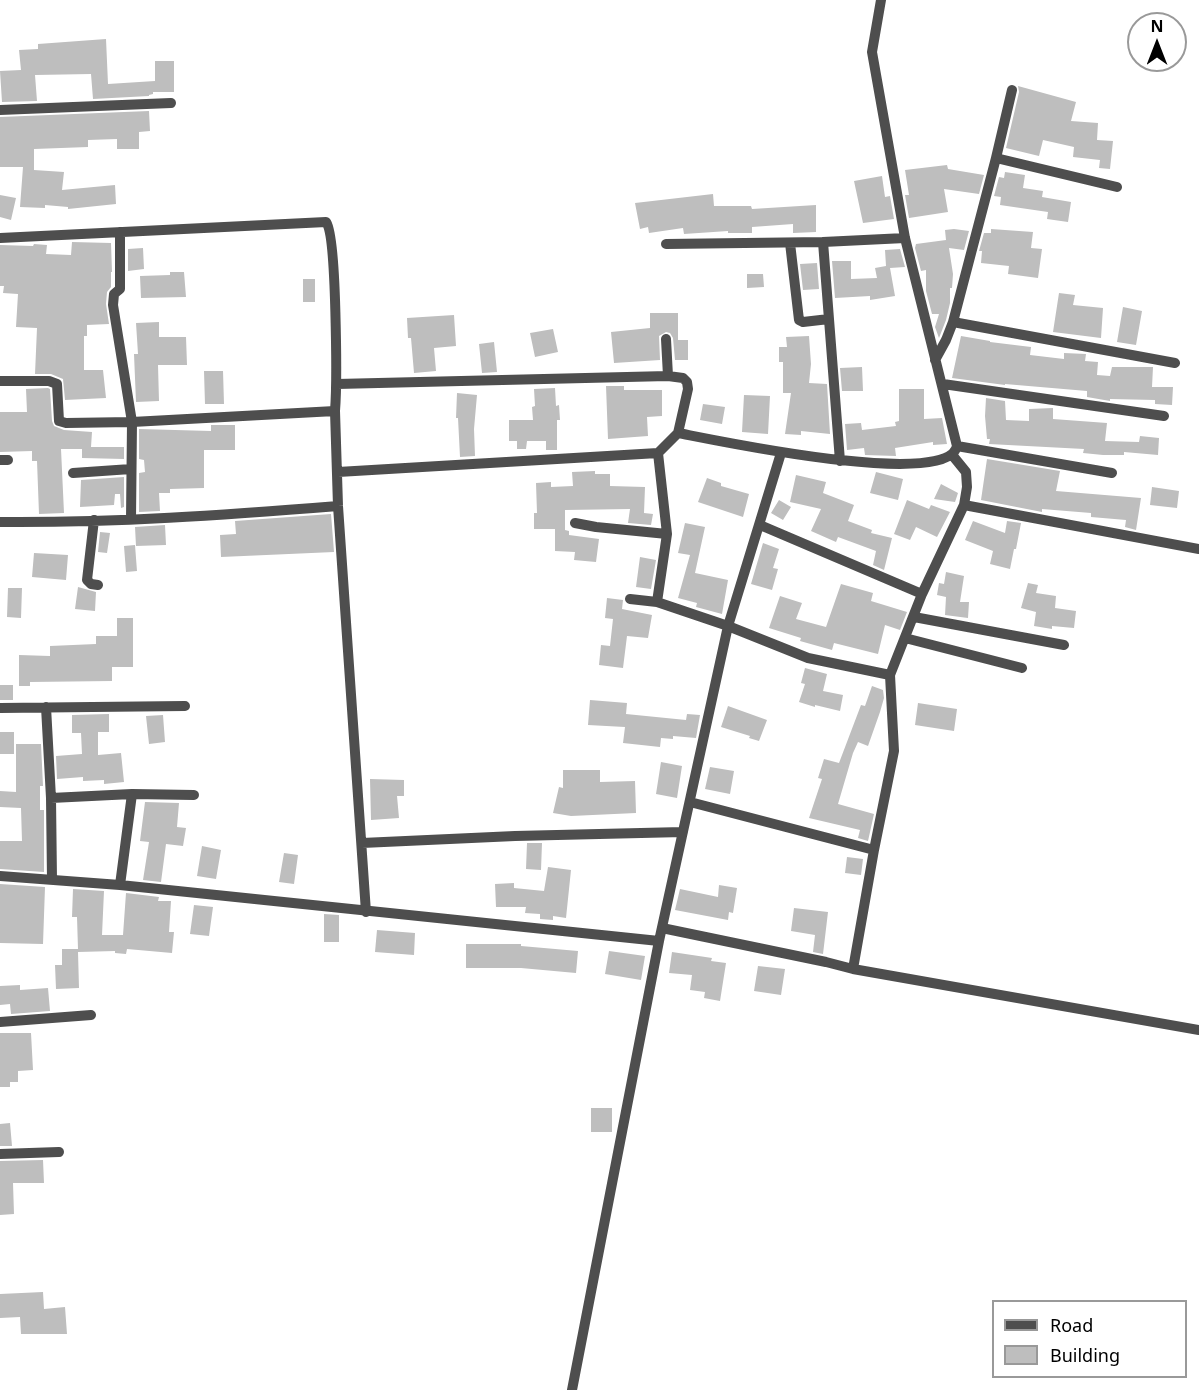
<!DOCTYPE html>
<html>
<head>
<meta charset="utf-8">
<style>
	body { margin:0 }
	#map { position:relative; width:1199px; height:1390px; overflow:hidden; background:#fff; font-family:"Noto Sans",sans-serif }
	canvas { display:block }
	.legend { position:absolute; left:992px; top:1300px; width:195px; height:78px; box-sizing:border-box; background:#fff; border:2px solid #999; margin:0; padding:8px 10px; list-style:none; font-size:18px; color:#000 }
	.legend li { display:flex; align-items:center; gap:12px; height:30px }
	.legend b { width:30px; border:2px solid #999 }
	.north { position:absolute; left:1127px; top:12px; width:60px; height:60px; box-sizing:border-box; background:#fff; border:2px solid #999; border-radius:50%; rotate:0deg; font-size:16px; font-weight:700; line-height:24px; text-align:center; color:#000 }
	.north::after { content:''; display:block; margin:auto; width:21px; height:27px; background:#000; clip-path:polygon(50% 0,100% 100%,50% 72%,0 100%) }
</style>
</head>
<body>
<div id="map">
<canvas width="1199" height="1390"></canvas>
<ul class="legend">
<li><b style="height:8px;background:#4e4e4e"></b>Road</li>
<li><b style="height:16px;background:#bebebe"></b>Building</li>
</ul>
<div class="north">N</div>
</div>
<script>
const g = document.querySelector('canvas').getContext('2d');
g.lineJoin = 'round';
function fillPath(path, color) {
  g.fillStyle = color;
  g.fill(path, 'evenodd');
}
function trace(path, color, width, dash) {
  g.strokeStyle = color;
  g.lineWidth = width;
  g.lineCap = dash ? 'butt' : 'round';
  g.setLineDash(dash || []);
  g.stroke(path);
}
fillPath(new Path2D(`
	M106 39 108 84 155 81V61H174V92H153V94L149 95V96L93 99 91 74 35 75 37 101 2 102 0 71 21 70 19 50 38 49V44Z
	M1018 86 1076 102 1071 121 1098 123 1097 140 1113 141 1110 169 1099 168 1100 160 1073 157 1074 147 1043 140 1039 156 1006 148 1019 92Z
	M149 111 150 131 139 132V149H117V139L88 140V147L34 149V170L64 172 62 190 115 185 116 204 68 209V207L45 205V208L20 207 23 167H0V117Z
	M947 165 948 169 984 175 979 194 944 189 948 212 909 218 905 195H909L905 170Z
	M1005 172 1025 175 1023 188 1043 191 1042 197 1071 202 1068 222 1047 219 1048 212 1000 205 1001 197 994 196 999 177 1004 178Z
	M882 176 885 197 890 196 894 219 863 223 854 181Z
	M713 194 714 206H751L752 209 816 205V232L793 233V224L752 227V233H728V231L684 234 683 228 649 233 648 227 640 229 635 203Z
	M0 195 16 198 11 220 0 217Z
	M954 229 969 231 964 250 949 248 953 274 952 288H950V303L946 320 939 338 935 327 939 314H932L926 291V270L921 271 915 248 916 244 946 240 945 230Z
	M991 229 1033 232 1031 248 1042 249 1038 278 1008 274 1009 266 981 263 982 251H979L984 233H991Z
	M72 242 111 243 112 272H111V287L107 292 106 304 109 324 87 325V336H84V370H103L106 398 65 400 63 379 51 374H35L37 328 16 327 18 294 3 293 4 286H0V245L33 246 34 244 47 245 46 254 71 255Z
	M143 248 144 269 128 271V249Z
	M900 249 905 267 890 268 895 296 870 300V296L835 298 832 261H851V279L877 278 875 268 886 266 885 250Z
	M817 263 819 289 803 290 800 264Z
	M170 272H184L186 297 141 298 140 276 170 275Z
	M747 274H763L764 287 747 288Z
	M303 279H315V302H303Z
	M1059 293 1075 295 1073 305 1103 308 1101 338 1053 332Z
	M1123 307 1142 311 1136 345 1117 342Z
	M650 313H678V340H688V360H675L673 338 670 333 666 332 659 336 660 360 614 363 611 332 650 328Z
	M454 315 456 346 434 348 436 371 414 373 411 338H408L407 318Z
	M159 322V337H186L187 365H158L159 401 136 402 134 354H138L136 323Z
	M553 329 558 352 535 357 530 333Z
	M809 336 811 364 809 383 827 384 830 434 801 431V435L785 434 791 393H783V362H779V347H787L786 337Z
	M961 336 990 341V342L1031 347 1030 355 1064 359V353L1086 354 1085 361 1098 362 1097 375 1110 376 1112 367H1153L1152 387H1173L1172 405 1155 404V400L1110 399V401L1087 397V391L1005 384V385L952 378Z
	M494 342 497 372 482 373 479 344Z
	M862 367 863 391H842L840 368Z
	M204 371H223L224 404H205Z
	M606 386H624V390H662V416L647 417 648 436 608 439Z
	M48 388 50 389 52 421 54 426 64 430 92 432 91 447H124V459L82 458V449H61L64 513 39 514 37 461H32V451L0 452V412H27L26 389Z
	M555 388 556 406 559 405 560 420H557V450H546V441H527L526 449H517V441H509V420H533L532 407 535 406 534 389Z
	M899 389H924V419L942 418 947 444 933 445V442L895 448 896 456 865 455 864 448 847 450 845 424 861 423 862 430 896 426 895 422 899 421Z
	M457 393 477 395 474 429 475 456 460 457 458 418H456Z
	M744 395 770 396 768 434 742 432Z
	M986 398 1005 401 1006 420 1029 421V409L1053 408V419L1107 423 1105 441 1139 442 1140 436 1159 438 1158 455 1124 452V455H1103L1083 453 1084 449 989 444 990 439H987L985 416Z
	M703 404 725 407 722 424 700 420Z
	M211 425H235V450H204V488L170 489V493H159L160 511 139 512V473L145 472 144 460 139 459V429L211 431Z
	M987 459 1060 471 1056 491 1141 498 1136 530 1125 527 1126 520 1091 517V513L1042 509V512L981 500Z
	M595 471V474H610V486L645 487 644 513 653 514 651 525 628 523 630 509 565 510V530L569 531V535L599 539 596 562 574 560 575 552 555 551V529H534V513H537L536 483 551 482V487L573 486 572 472Z
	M876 472 903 479 898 500 870 493Z
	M796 475 826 482 823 493 854 505 848 521 872 530 871 533 892 538 884 570 873 565 876 551 838 537 836 542 811 531 821 509 790 502Z
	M124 477V507L121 508 120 494H115L114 505 80 507 81 480Z
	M707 478 721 483V486L749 494 743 517 698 502Z
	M941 484 958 493 955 502 934 499Z
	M1152 487 1179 491 1177 508 1150 505Z
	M779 500 791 507 783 520 771 513Z
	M907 500 929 509 931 505 950 512 937 537 916 527 910 540 894 534Z
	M331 514 334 552 221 557 220 535 236 534 235 521Z
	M973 521 1005 533 1007 521 1021 523 1016 549H1014L1010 569 990 564 993 551 965 540Z
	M685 523 705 527 695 573 728 580 722 614 696 607 697 603 678 598 690 555 678 553Z
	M165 525 166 545 136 546 135 527Z
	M100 532 110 533 107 553 98 552Z
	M763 543 779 549 773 568 778 569 772 590 751 584Z
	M135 545 137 571 126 572 124 546Z
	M34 553 68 555 66 580 32 577Z
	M640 557 656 560 651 589 636 587Z
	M946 572 964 576 960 602H969L968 618 945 615 946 597 937 595 939 583 944 584Z
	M1028 583 1038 585 1036 593 1056 596 1055 608 1076 611 1074 628 1052 626V629L1034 626 1036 612 1021 608Z
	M841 584 873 593 871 601 907 612 900 630 885 625 878 654 834 643 832 650 800 641 801 638 769 628 780 596 802 603 796 619 826 627Z
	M78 587 96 592 95 611 75 609Z
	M8 588H22L21 618 7 617Z
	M607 598 623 600 622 609 652 615 648 638 627 636 623 668 599 665 601 645 610 646 613 619 605 618Z
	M117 618H133V667H112V681L30 682V686H19V655L50 656V646L96 644V636H117Z
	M805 668 827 674 823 691 843 695 840 711 815 705V707L799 702 805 684 801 683Z
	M0 685H13V700H0Z
	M872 686 883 690 884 698 880 712 868 746 858 742 853 753 838 804 874 814 868 841 858 838 860 830 809 818 822 779 818 778 824 759 839 763 861 705 865 706Z
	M590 700 627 703 626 714 686 720 687 714 700 715 696 738 673 736V739L661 738 660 747 623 743 625 727 588 725Z
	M918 703 957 709 954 731 915 725Z
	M728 706 767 720 759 741 749 738 750 736 721 727Z
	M109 714V732H98V755L121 753 124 782 104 784V780L83 781V777L57 779 56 756 82 754 81 733H72V715Z
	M163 715 165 742 149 744 146 716Z
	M0 732H14V754H0Z
	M16 744H41L43 786H40V810H44V872L0 869V841H22L21 808 0 807V791L16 792Z
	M661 762 682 766 677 798 656 794Z
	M710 767 734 771 730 794 705 789Z
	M563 770H600V782L635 781 636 813 571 816 553 813 559 787 563 788Z
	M370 779 404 780V796H397L399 818 371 820Z
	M145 802 179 803 177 827 186 828 183 846 166 844 161 882 143 880 149 842 140 841Z
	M527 843H542L541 870 526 869Z
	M202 846 221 850 216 879 197 876Z
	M284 853 298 855 294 884 279 882Z
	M847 857 863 859 861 875 845 873Z
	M548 867 571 870 566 918 553 916V920L540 919V914L525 913 526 907H496L495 884 514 883V888L544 891Z
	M0 884 45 887 43 944 0 943Z
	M719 885 737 888 733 913 729 912 728 920 675 910 680 889 718 897Z
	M73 889 104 891 102 935H123L126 893 159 897 158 901H171L169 932H174L172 953 127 949 126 954 115 953V951L78 952 79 988 56 989 55 965H62V949H78L77 917H72Z
	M194 905 213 907 209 936 190 934Z
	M794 908 828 912 823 954 813 952 815 935 791 931Z
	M324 914 339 915V942H324Z
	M377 930 415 933 414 955 375 952Z
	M466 944H521V946L578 951 576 973 521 968H466Z
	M609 951 645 956 641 980 605 974Z
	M672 952 712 958 711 961 726 963 720 1001 704 998 705 992 690 990 692 975 669 973Z
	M758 966 785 969 781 995 754 991Z
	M20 985V990L48 988 50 1011 11 1014 10 1004 0 1005V986Z
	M0 1033H31L33 1070 18 1071V1082H10V1087H0Z
	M591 1108H612V1132H591Z
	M10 1123 12 1146H0V1124Z
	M43 1160 44 1183H13L14 1214 0 1215V1161Z
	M43 1292 44 1309 65 1307 67 1334H21L20 1317 0 1318V1294Z`), '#bebebe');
trace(new Path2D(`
	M0 110 171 103
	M996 158 1012 90
	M120 232V289L114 294 113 305 132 422 131 519
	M0 238 326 222C337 235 337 386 335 411L132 422 66 423 59 421 57 384 49 381H0
	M823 242 840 461
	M790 243 799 320 803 322 829 319
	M666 244 823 242 905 238
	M953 322 1175 363
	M666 339 668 376
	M935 360 946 340 953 322 996 158 1117 187
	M337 384 668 376 683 378 687 382 688 389 678 433 658 453 338 472
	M943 384 1164 416
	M335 411 338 506 366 912
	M678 433C715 440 948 490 957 446L905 238 872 52 881 0
	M957 446 1112 473
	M658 453 667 534 657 602 728 626 808 658 890 675
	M0 460H8
	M73 473 131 469
	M964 505 1199 549
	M94 520 87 580 91 584 98 585
	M0 522C113 523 226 515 338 506
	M575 523 596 527 667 534
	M760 525 922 594
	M630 599 657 602
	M914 617 1064 645
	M905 638 1022 668
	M46 707 51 798 52 880
	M0 708 185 706
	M132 794 194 795
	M51 798 132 794 120 885
	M690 802 874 850
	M362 843 515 836 683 832
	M0 876 120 885 659 941
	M662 928 826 962 853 969 1199 1030
	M853 969 874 850 894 751 890 675 922 594 964 505 967 487 966 472 953 456
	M0 1022 91 1015
	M0 1154 59 1152
	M572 1390 659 941 728 626 781 453`), '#4e4e4e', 10);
</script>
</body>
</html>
